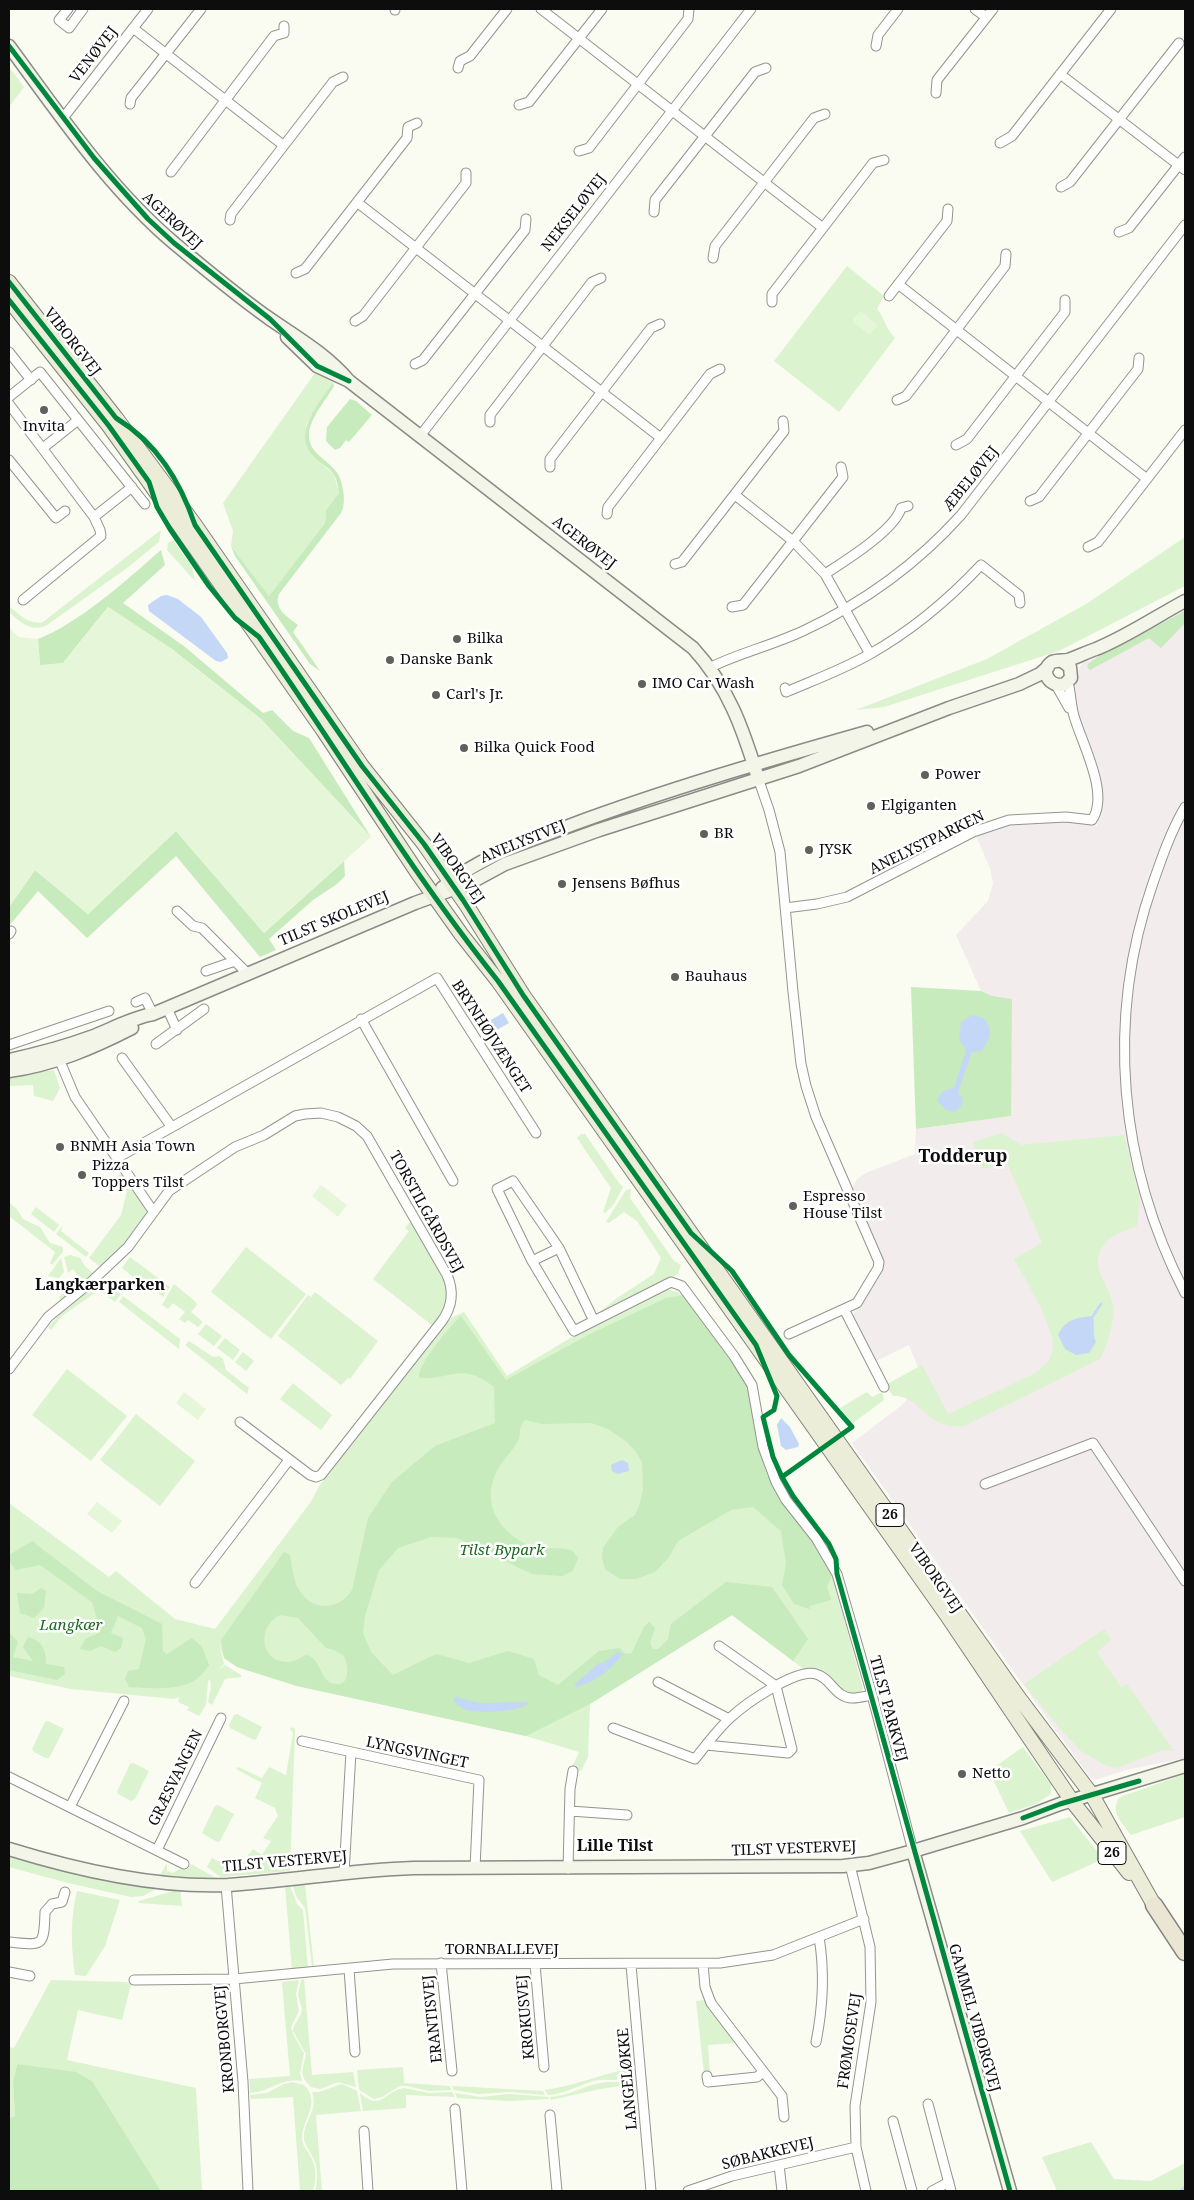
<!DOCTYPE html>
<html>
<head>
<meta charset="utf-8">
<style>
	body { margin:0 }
	#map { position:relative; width:1194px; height:2200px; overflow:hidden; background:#fafbf1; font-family:"Noto Serif",serif }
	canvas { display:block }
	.frame { position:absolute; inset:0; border:10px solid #0d0d0d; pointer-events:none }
</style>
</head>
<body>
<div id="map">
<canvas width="1194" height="2200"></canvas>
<div class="frame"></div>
</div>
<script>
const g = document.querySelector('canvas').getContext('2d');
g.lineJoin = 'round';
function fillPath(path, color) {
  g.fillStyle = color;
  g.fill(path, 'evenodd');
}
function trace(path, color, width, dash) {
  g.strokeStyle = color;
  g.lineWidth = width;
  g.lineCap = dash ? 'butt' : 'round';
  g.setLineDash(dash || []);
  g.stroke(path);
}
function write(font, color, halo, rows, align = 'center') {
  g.font = font + ' "Noto Serif",serif';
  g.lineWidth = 5;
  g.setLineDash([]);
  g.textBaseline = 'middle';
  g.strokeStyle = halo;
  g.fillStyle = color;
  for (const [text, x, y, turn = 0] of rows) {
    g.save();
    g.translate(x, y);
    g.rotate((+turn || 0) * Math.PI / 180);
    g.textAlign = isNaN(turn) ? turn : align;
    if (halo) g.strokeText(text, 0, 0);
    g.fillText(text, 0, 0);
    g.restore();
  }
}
fillPath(new Path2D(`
	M1185 605V1758L1126 1770 1095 1780 1090 1777 1043 1713 852 1443 902 1405 923 1380 909 1345 876 1361 852 1315 862 1303 881 1269 852 1189 857 1179 866 1173 915 1154 916 1129 1011 1116 992 996 981 991 956 935 988 901 993 883 990 868 976 836 1010 825 1042 821H1066L1097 826 1103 796 1072 696V684L1077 672 1083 662 1098 652Z`), '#f2eced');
fillPath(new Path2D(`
	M9 67 24 87 9 107Z
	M847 266 884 296 877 309C885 319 886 329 895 338L839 412 774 361Z
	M315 373 333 382 306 425 313 456 334 475 339 493 326 510 325 523 269 596 231 546 233 531 223 503Z
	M161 530 159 542 127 568 47 625C31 633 20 622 9 612V606C19 614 28 625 43 622Z
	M1185 537V586L1059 651 884 707 856 710 987 659 1086 604Z
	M173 540 192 567 195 581 167 550 168 543Z
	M54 1070 60 1088 53 1101 34 1096 33 1085 9 1086V1077Z
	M1002 1133 1021 1145 1124 1135 1140 1200 1137 1226C1128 1230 1113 1234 1106 1242 1084 1269 1113 1283 1113 1311 1113 1327 1107 1345 1100 1359L964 1426C923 1430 923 1395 893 1396L887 1387 889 1383 922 1365 948 1414 1036 1373C1044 1367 1052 1359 1053 1348 1055 1327 1025 1279 1014 1259L1042 1243 1007 1163 982 1169 973 1142Z
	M581 1134H585L619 1183 623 1187 614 1204 605 1213 603 1212 611 1188 577 1138Z
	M118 1175H125L148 1211 122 1248 102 1268 89 1258 121 1215 127 1191 118 1178Z
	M631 1189 630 1198 674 1261 681 1265 678 1274 601 1311 617 1298 654 1274 661 1258 637 1221 624 1212 609 1223 606 1222 626 1190Z
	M9 1203 16 1208 23 1219 40 1227 50 1243 63 1247V1252L52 1265 50 1263 55 1252 9 1216Z
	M36 1207 59 1225 54 1232 31 1214Z
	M409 1223H412L445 1283C449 1301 444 1312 433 1326L373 1279 409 1231 405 1228Z
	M63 1225 61 1231 89 1253 86 1257 56 1234Z
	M246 1247 306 1294 271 1339 211 1292Z
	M70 1255 80 1258 85 1266 95 1275 63 1302 59 1297 81 1279 73 1269 68 1273 64 1257Z
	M130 1257 170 1287 163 1297 147 1284 140 1293 128 1284 133 1277 122 1268Z
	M61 1258 64 1272 59 1278 48 1276Z
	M102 1279 121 1294 115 1302 99 1290 62 1316 51 1330 48 1327 60 1314Z
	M174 1284 196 1302 197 1305 191 1312 203 1322 198 1327 188 1320 185 1323 179 1319 185 1312 173 1303 168 1309 162 1305Z
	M667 1289 685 1295 748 1386 758 1446 767 1475 832 1574 863 1689 859 1694 849 1695 842 1691 824 1673 805 1670 732 1615 590 1704 588 1757 581 1771 572 1767 579 1752 526 1736 297 1686 237 1667 224 1658 219 1644 224 1664 218 1671 225 1665 241 1675V1677L225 1679 212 1705 208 1702 211 1686 210 1679 208 1681 206 1705 199 1716 187 1710 189 1707 178 1702 179 1697 174 1699 71 1689 9 1676V1503L109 1577 116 1571 175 1619 215 1629 310 1503 320 1485 451 1318 464 1312 507 1376 572 1337Z
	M315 1292 378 1341 350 1379 348 1378 341 1385 278 1336 308 1295 311 1297Z
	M123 1296 180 1339 179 1349 119 1302Z
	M206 1324 222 1336 214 1346 198 1334Z
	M225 1338 240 1350 233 1360 217 1348Z
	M189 1341 213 1357 219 1356 223 1359 226 1370 249 1388 247 1394 185 1345Z
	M243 1352 254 1361 246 1371 235 1362Z
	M67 1369 127 1416 91 1461 32 1415Z
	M293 1383 332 1415 321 1430 280 1399Z
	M867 1392 872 1397 882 1392 884 1400 853 1423 840 1408Z
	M136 1414 195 1461 160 1506 100 1460Z
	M1104 1629 1111 1640 1097 1652 1121 1687 1127 1684 1174 1751 1163 1750 1117 1768 1107 1766 1081 1751 1061 1730 1024 1684Z
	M237 1714 262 1727 256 1739 254 1740 230 1728 229 1725 234 1715Z
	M48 1721 64 1729 49 1758H46L34 1752 32 1749 45 1722Z
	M292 1727 295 1729 290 1871 221 1877 207 1867 212 1858 233 1869 240 1857 244 1860 253 1849 262 1855 271 1841 263 1838 278 1816 275 1808 255 1798 262 1783 236 1769 238 1767 262 1778 269 1767 286 1775 293 1733 290 1729Z
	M1023 1747 1051 1785V1794L1036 1804 1009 1813 989 1771Z
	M133 1763 149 1771 135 1799 131 1801 118 1794 117 1792 130 1764Z
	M1185 1774V1817L1131 1835C1122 1823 1109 1811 1120 1797Z
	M218 1805 234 1814 220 1841 217 1842 202 1833 215 1806Z
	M1070 1817 1103 1859 1052 1882 1020 1831Z
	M9 1856 107 1882 156 1889 143 1896 131 1897 68 1883 9 1867Z
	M167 1863V1871L173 1873 179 1869 187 1870 191 1864 218 1879 159 1877Z
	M305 1884 314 1967H312L305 1908 296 1896 293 1886Z
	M285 1886H290L297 1904 303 1910 308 1968 292 1970Z
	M180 1889 182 1906 138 1903 139 1901Z
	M77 1891 120 1900 105 1946 86 1976 75 1975C71 1946 70 1920 77 1891Z
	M304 1979 312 2075 353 2072 356 2087 338 2082 320 2089 311 2087 304 2079 302 2072 306 2054 293 2031 294 2026 301 2014 302 2009 298 1995 301 1980Z
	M51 1980 126 1982 131 1984 122 2020 78 2010 67 2060 196 2088 202 2191H161L93 2082 17 2064 13 2082 15 2116 9 2118V2047L14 2048Z
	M299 1980 296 1994 299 2011 291 2027 294 2036 304 2053 300 2073 302 2081C279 2078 273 2091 250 2093L249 2079 290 2076 282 1982Z
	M705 2000 711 2011 736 2043 708 2045 710 2072 704 2073 696 2001Z
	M403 2067 404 2083 450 2086 451 2090 429 2091 407 2086H400L382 2097 374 2099 359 2090 357 2070Z
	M633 2068 634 2075 617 2074V2080C609 2080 601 2079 593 2081 577 2086 565 2094 548 2095L545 2090C576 2086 603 2073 633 2068Z
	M292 2082 304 2085C321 2102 304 2117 302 2136 301 2144 307 2150 311 2157 317 2169 316 2179 313 2191H300L293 2097 251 2099 250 2095 267 2093 284 2084Z
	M608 2082H635L634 2084 600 2089 551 2100 550 2097C571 2096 587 2083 608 2082Z
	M342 2084 357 2091 361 2111 316 2115 322 2191H315C318 2178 319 2166 311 2154 309 2149 305 2145 304 2140 302 2122 319 2112 312 2092H319Z
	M452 2086 543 2091 545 2095 510 2092 479 2094 454 2090Z
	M404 2088 428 2093 452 2092 455 2097 406 2095V2108L363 2111 360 2093C382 2112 384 2091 404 2088Z
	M455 2093 481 2097 509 2094 548 2097 549 2099 509 2101 457 2098Z
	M1091 2142 1114 2179 1151 2181 1185 2163V2191H1057L1042 2157Z`), '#dbf3cf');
fillPath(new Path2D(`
	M333 382 334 386C326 400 310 418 309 434 308 452 325 458 335 470 343 478 347 504 341 513L279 594C273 609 288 617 298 625L293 632 320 671 310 664 235 556 231 546 269 596 325 523 326 510 339 493C338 488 337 479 334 475 330 468 319 463 314 457 291 433 320 403 333 382Z
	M350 399 356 401 372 415 349 442 346 440 340 448 335 450 326 441 327 427Z
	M161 550 165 565 123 603 185 647 263 713 272 710 293 731 309 738 371 837 261 719 173 650 108 607 63 663 40 666 38 639C78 624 128 579 161 550Z
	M1185 611V623L1161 648 1149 638 1090 670 1087 667 1088 664 1099 656Z
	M176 831 264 933 344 861 345 876 337 884 313 900 269 939 276 950 260 957 176 856 87 938 38 891 9 926V907L35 870 88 914Z
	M911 987 981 991 992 996 1012 999 1011 1116 916 1129Z
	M685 1295 748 1386 758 1446 767 1475 821 1553 832 1574 827 1587 831 1600 810 1606V1609L794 1604 782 1585 786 1563 781 1531 753 1507 731 1510 678 1541 669 1557 655 1572 636 1579H620L605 1569 602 1558 603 1548 618 1527 635 1515 640 1503 643 1490 642 1462 636 1452 627 1442 608 1429 591 1423 542 1424 525 1420C517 1429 522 1433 518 1441 512 1452 501 1461 496 1473 482 1502 497 1529 524 1543 540 1552 557 1545 573 1551L578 1558 573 1571 562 1576 532 1574 457 1538 431 1537 398 1548 379 1570 365 1616 363 1633 371 1652 393 1675 436 1654 469 1663 508 1651 534 1659 539 1675 558 1685 599 1651 620 1648 624 1653 631 1654 644 1627 649 1622 655 1628 650 1643 653 1649H658L668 1639 671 1624 726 1582 772 1587 808 1639 793 1661 732 1615 590 1704 526 1736 297 1686 237 1667 224 1658 221 1640 284 1552 290 1555C292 1565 293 1577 297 1586 308 1611 338 1613 352 1590L368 1518 392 1482 435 1446 495 1423 494 1387C462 1361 451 1380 419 1378 417 1365 450 1326 461 1316L506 1380 588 1335 666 1298ZM280 1615 298 1618 326 1648 334 1650 344 1656C348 1664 351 1686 336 1684 319 1683 322 1659 307 1655 301 1656 296 1662 289 1662 260 1663 256 1627 280 1615Z
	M32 1541 97 1591 162 1624 163 1651 167 1654 192 1638 202 1647 209 1665C206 1669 203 1674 199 1677 184 1692 148 1688 129 1687L125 1679 128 1671 139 1669 146 1639 142 1628 118 1616 111 1633 123 1638 121 1648 115 1652 101 1646 90 1651 80 1649 85 1639 101 1632 92 1602 40 1565 16 1570 9 1561V1555Z
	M41 1588 46 1591 44 1608 34 1618 20 1613 17 1593 32 1594Z
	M9 1632 18 1642 13 1657 33 1661 23 1647 28 1637C43 1641 46 1650 46 1664L64 1667 65 1674 57 1680 9 1670Z
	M17 2064 76 2072 93 2082 161 2191H9V2118L15 2116 13 2082Z`), '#c7ebbc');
fillPath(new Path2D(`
	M860 311 877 324V326L871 333 868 334 853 322V319Z
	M108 607 173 650 261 719 371 837 264 933 176 831 88 914 35 870 9 907V628L19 637 38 639 40 665 63 663Z
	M321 1185 347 1205 338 1217 312 1196Z
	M184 1392 206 1409 198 1420 176 1403Z
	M97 1502 122 1521 112 1533 87 1514Z`), '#e6f7d9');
fillPath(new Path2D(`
	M167 595 178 599 201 617 227 653 228 658 221 662 216 661 149 611 148 605 161 596Z
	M503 1013 509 1023 488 1035 482 1025Z
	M972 1015 984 1018C993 1031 990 1038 982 1051L972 1052 958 1092 963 1099 961 1107 955 1112 946 1110 937 1100 943 1091 954 1088 966 1050 959 1039 961 1022Z
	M1093 1316C1095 1326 1092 1334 1096 1342L1089 1353 1076 1355 1065 1349 1058 1335C1066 1319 1075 1318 1093 1316Z
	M781 1418 790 1427 799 1444 798 1447 786 1450 781 1446 777 1425Z
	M622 1460 628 1463 629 1471 618 1474 612 1471 611 1465Z
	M618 1652 623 1654C610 1670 596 1682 576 1687L574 1685 599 1663H603Z
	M454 1697 480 1703 526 1702 528 1704C518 1712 479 1714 466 1710 461 1708 457 1704 453 1700Z`), '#c4d7f7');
trace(new Path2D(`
	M1093 1316 1101 1304
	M1181 2191 1185 2186`), '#c4d7f7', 2.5);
const street = new Path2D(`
	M68 9 59 20 69 28 83 9
	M541 9 823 228
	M975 9 986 17
	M395 10V9
	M133 28 283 145
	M876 46 878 35 898 9
	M458 68 460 61 470 56 507 9
	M1060 74 1185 170
	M936 93 937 80 993 9
	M130 104 131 98 201 9
	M519 105 529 102 602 9
	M63 118 148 9
	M1000 143 1012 136 1111 9
	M579 151 589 148 688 19 689 9
	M171 172 274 36 284 33V26
	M1061 187 1070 182 1179 43
	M358 203 661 438
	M654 212 655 200 755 72 766 68
	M230 220 231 214 333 82 343 77
	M1119 232 1129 228 1185 157
	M713 258 715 246 814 118 825 114
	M296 273 305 269 407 138 408 127 417 123
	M898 284 1147 479
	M889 296 947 221 948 209
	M772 302V294L873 163 884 160
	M355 321 363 316 466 183V173
	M9 352 31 380
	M415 364 423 360 525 230 526 219
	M9 397 40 372 145 504
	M897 400 906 396 1005 266 1006 254
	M9 404 94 517 100 530 101 536 23 600
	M490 422V415L592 282 601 278
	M420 436 751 9
	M956 445 967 439 1065 312V300
	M43 448 78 420
	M9 460 56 518 65 511
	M550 467V459L651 328 660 324
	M735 495 793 541 825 574 870 654
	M1030 501 1039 497 1138 369 1139 358
	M607 514 608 507 710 374 720 369
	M94 517 132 487
	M1088 547 1098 542 1185 430
	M675 564 682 562 784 431 783 421
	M825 574C845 561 895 530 901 508L908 506
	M732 607 743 605 843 477 841 467
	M711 667C740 653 773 645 803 631 863 603 916 565 961 515L1185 225
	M1056 685 1069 708
	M785 688 786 692C814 680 844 669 870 654 911 631 949 599 981 565L1019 595 1020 603
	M758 778 769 810 780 852 793 992 801 1064 806 1086 816 1117 879 1262 878 1268 857 1303 789 1334
	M1185 807C1171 831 1162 857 1153 883 1105 1020 1119 1165 1185 1293
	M785 908 817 904 847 897 973 832 1009 820 1066 817 1092 820C1110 794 1082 744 1074 716 1071 706 1071 694 1068 682
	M177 911 193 926 202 928 248 974
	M9 934 11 931
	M206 971 235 961
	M136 1002 145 998 153 1014
	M167 1008 177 1030
	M361 1019 453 1181
	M156 1044 204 1009
	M9 1045 109 1011
	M57 1054 75 1097 153 1211
	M122 1058 171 1126
	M117 1158 437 978 536 1133
	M532 1261 559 1248
	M844 1309 884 1387
	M594 1321 559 1248 513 1181 497 1189 532 1261 574 1331 671 1282 682 1286 734 1356 752 1385 763 1447 776 1482 786 1500 816 1538 837 1574 872 1695 913 1851
	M9 1369 48 1317 91 1282 128 1247 169 1191 235 1147 264 1135 295 1116 305 1114 321 1113 338 1117 356 1126 367 1136 447 1275C454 1291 452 1307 442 1321L321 1475 316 1477 310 1475 240 1422
	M985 1484 1093 1443 1185 1581
	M195 1583 289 1460
	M658 1682 729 1719
	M613 1728 695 1759C706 1745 717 1730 730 1718 745 1704 796 1668 816 1674 831 1678 836 1699 853 1698 859 1698 866 1696 872 1695
	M302 1741 479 1780 475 1868
	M706 1745 788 1753 792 1749 776 1686 719 1646
	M9 1777 184 1864
	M70 1807 124 1701
	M570 1811 627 1815
	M157 1850 221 1718
	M850 1865 870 1947 871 2002 855 2106 856 2147 866 2191
	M568 1869 570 1789 573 1771
	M344 1873 351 1752
	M226 1885 243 2082 248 2191
	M9 1942C43 1945 44 1948 45 1912L52 1904 62 1902 65 1892
	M441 1963 452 2071
	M535 1964 544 2067
	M703 1964 705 1987 711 2003 782 2096 784 2117
	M631 1965 651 2191
	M349 1969 355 2052
	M9 1972 30 1976
	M134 1980 234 1979 393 1964 720 1963 773 1955 864 1919
	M816 2042C823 2007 825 1973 819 1937
	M707 2076 708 2082 757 2077 763 2072
	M928 2104 951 2191
	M455 2109 462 2191
	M550 2115 557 2191
	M893 2121 912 2191
	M364 2131 368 2191
	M779 2165 782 2191
	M688 2191 732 2176 856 2147
	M932 2191 949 2182`);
const secondary = new Path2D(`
	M9 46C59 114 109 188 174 243 205 269 237 296 270 319 299 339 326 354 349 381L693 648C728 686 743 729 758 778
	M287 337 317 366 347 380
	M1062 661 1070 667 1071 678 1065 684C1051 689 1038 671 1052 662 1057 660 1063 661 1068 660 1077 657 1087 652 1096 649 1126 637 1157 616 1185 601
	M442 888C479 857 526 842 571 825 668 789 768 760 867 732
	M9 1060C37 1054 64 1047 91 1037 112 1029 131 1018 153 1014L415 903 470 883 505 864 599 830 799 766 949 708 1019 684 1040 674 1048 667
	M9 1071C53 1065 93 1048 132 1028
	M9 1849C77 1870 157 1888 228 1885 290 1881 351 1870 413 1868L843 1866 869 1863 913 1851 1023 1818 1060 1804 1185 1766
	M913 1851 1010 2191`);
const primary = new Path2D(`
	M9 282 116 418 195 525 362 766 424 844 467 906 523 995 1019 1698 1092 1795 1154 1905
	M9 300 109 426 149 482 323 730 417 872 461 934 498 981 948 1617 1072 1801 1129 1873`);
const highway = new Path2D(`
	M1154 1905 1185 1952`);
trace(street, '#949490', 11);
trace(secondary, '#8a8b86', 15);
trace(primary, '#81817d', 16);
trace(highway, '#81817d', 19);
trace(street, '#fefefd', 9);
trace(secondary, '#f3f5e8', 12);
trace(primary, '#ecedd8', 14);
trace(highway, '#ebe5d3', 16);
trace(new Path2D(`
	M9 46 94 158 148 219 174 243 270 319 317 366 349 381
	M9 282 116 418C157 443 180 481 195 525L362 766 424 844 463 900 523 995 691 1233 732 1271 789 1355 852 1427 782 1477
	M9 300 109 426 149 482 157 507 170 529 209 586 235 618 259 637C339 752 411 872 498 981L756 1345 777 1396 774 1410 763 1417 773 1457 782 1477 793 1496 829 1544 836 1559 837 1574 1010 2191
	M1023 1818 1060 1804 1139 1781`), '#00873e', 5);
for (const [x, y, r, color] of [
	[44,410,5,"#60605d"],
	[457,639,5,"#60605d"],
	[390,660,5,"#60605d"],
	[642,684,5,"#60605d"],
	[436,695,5,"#60605d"],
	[464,748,5,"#60605d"],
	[925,775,5,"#60605d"],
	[871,806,5,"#60605d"],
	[704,834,5,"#60605d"],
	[809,850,5,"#60605d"],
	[562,884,5,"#60605d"],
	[675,977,5,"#60605d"],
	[60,1147,5,"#60605d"],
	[82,1175,5,"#60605d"],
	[793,1206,5,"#60605d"],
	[962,1774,5,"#60605d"]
]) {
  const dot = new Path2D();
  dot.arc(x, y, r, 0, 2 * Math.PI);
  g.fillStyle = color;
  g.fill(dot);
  trace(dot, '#fff', 2);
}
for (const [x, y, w] of [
	[890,1515,28],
	[1112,1853,28]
]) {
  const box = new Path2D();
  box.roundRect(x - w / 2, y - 11.5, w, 23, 4);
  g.fillStyle = '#fff';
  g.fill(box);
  trace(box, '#0d0d0d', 1);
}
write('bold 14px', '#0d0d0d', null, [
	["26",890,1515],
	["26",1112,1853]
]);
write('15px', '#0d0d0d', '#fff', [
	["VENØVEJ",94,55,-52],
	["NEKSELØVEJ",574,213,-52],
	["AGERØVEJ",172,221,43],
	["VIBORGVEJ",72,342,52],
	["ÆBELØVEJ",971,479,-51],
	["AGERØVEJ",584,543,38],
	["ANELYSTVEJ",523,842,-22],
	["ANELYSTPARKEN",927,843,-26],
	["VIBORGVEJ",457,869,55],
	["TILST SKOLEVEJ",334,919,-23],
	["BRYNHØJVÆNGET",491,1037,57],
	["TORSTILGÅRDSVEJ",426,1212,61],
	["VIBORGVEJ",935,1578,55],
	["TILST PARKVEJ",888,1709,75],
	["LYNGSVINGET",417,1753,12],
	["GRÆSVANGEN",176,1778,-64],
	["TILST VESTERVEJ",794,1849,-2],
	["TILST VESTERVEJ",285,1862,-5],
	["TORNBALLEVEJ",502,1950],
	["KROKUSVEJ",526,2017,-95],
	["GAMMEL VIBORGVEJ",974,2018,74],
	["ERANTISVEJ",433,2019,-96],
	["KRONBORGVEJ",225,2039,-95],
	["FRØMOSEVEJ",850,2041,-82],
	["LANGELØKKE",628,2079,-95],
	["SØBAKKEVEJ",768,2154,-14]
]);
write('15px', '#0d0d0d', '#fff', [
	["Invita",44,427,"center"],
	["Bilka",467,639],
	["Danske Bank",400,660],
	["IMO Car Wash",652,684],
	["Carl's Jr.",446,695],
	["Bilka Quick Food",474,748],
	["Power",935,775],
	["Elgiganten",881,806],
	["BR",714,834],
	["JYSK",819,850],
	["Jensens Bøfhus",572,884],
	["Bauhaus",685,977],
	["BNMH Asia Town",70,1147],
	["Pizza",92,1166],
	["Toppers Tilst",92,1183],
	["Espresso",803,1197],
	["House Tilst",803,1214],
	["Netto",972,1774]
], 'left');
write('italic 15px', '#19691f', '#fff', [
	["Tilst Bypark",502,1551],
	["Langkær",71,1626]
]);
write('bold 16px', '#0d0d0d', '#fff', [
	["Langkærparken",100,1285],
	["Lille Tilst",615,1846]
]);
write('bold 18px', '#0d0d0d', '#fff', [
	["Todderup",963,1157]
]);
</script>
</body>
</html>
